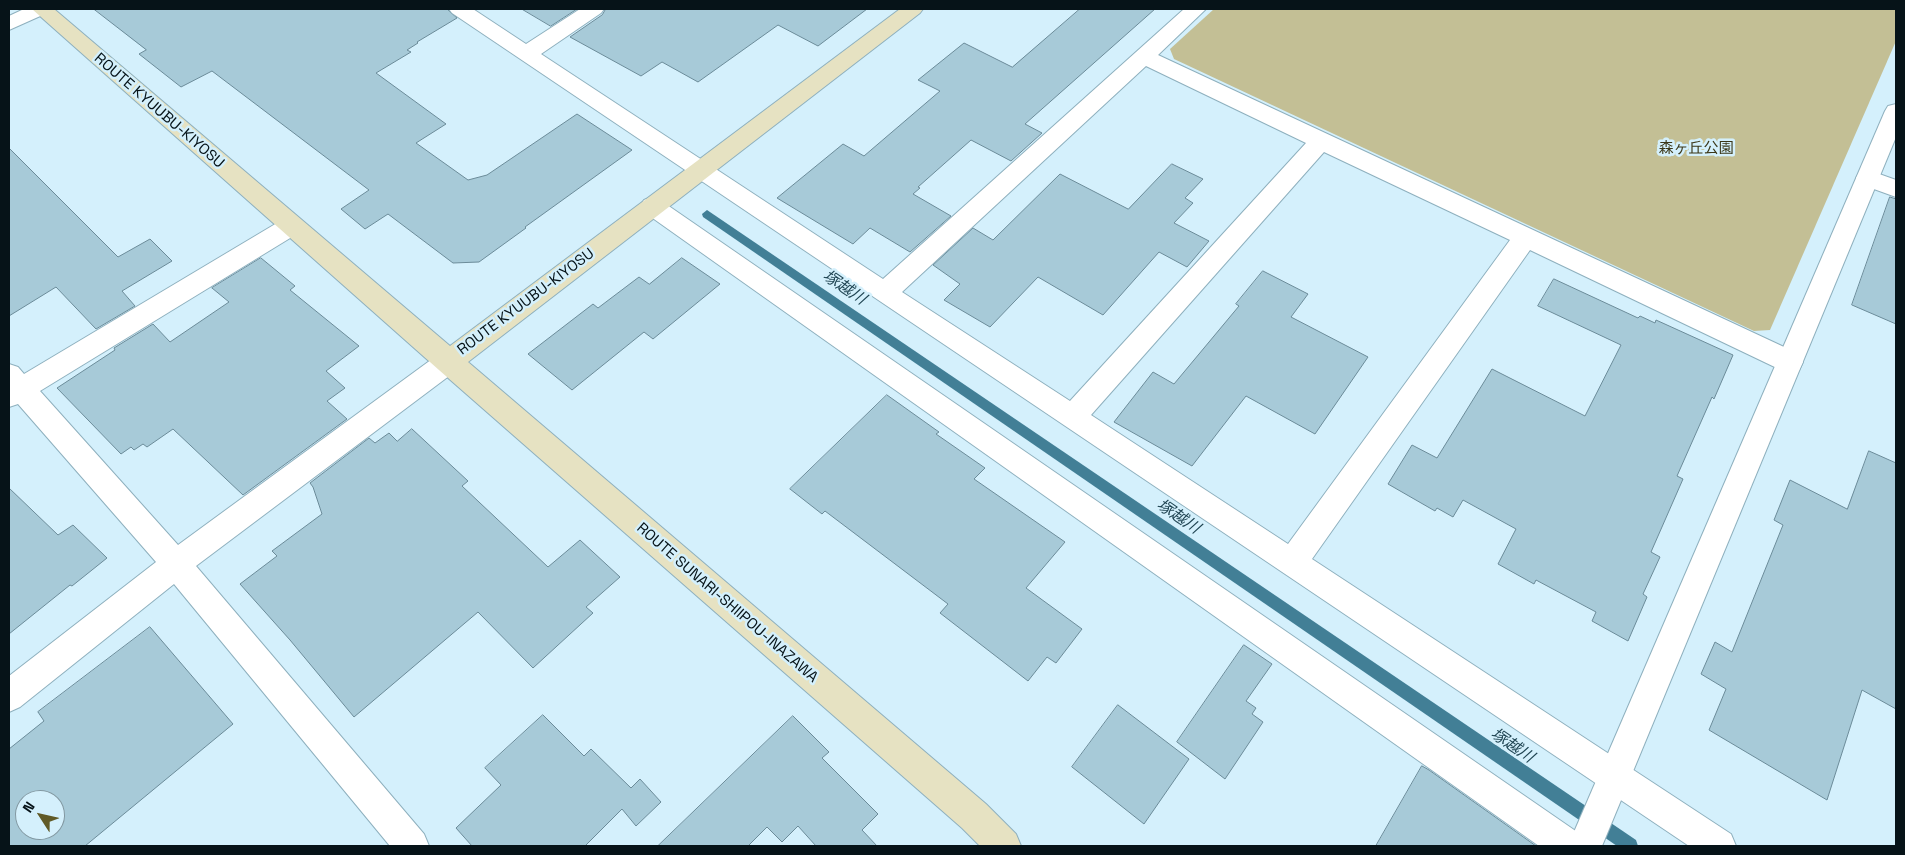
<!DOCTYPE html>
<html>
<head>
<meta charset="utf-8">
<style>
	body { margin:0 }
	#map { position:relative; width:1905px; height:855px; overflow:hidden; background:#d4f0fc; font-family:"Space Grotesk",sans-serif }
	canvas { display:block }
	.frame { position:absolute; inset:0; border:10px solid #061318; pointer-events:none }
	.north { position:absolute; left:15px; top:790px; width:50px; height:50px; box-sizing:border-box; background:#d4f0fc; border:1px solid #8298a1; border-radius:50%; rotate:305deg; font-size:14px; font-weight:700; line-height:20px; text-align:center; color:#061318 }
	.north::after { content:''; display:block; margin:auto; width:18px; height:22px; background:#605a27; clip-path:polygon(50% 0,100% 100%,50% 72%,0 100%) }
</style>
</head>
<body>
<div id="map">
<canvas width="1905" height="855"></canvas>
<div class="frame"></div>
<div class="north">N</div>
</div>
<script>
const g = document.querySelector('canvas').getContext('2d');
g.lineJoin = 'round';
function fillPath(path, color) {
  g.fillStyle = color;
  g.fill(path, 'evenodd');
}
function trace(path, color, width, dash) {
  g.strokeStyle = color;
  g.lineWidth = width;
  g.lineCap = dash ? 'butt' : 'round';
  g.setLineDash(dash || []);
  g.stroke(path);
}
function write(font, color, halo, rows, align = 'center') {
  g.font = font + ' "Space Grotesk","Noto Sans JP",sans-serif';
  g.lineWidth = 5;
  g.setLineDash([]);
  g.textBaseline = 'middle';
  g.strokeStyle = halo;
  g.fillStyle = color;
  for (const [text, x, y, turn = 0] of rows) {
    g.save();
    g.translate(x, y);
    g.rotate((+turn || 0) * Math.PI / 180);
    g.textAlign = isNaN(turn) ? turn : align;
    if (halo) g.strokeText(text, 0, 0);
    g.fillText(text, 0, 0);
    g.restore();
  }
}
fillPath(new Path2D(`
	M1214 9H1896V41L1770 330 1754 331 1174 59 1170 49Z`), '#c3bf95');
fillPath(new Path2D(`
	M707 210 1636 840 1638 846H1617L703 217 702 214Z`), '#427f96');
const building = new Path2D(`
	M94 9H447L457 18 417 42 418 43 407 50 411 52 376 73 446 124 416 143 468 180 487 175 577 114 632 150 525 227 526 228 479 262 453 263 388 214 365 229 341 209 369 190 212 71 181 87 139 54 146 50Z
	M522 9H577L551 26Z
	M606 9H867L818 46 778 25 698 82 662 62 641 76 570 37 602 15Z
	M1080 9H1155L1025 124 1042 133 1011 161 971 140 918 187 920 188 913 194 951 216 910 252 870 228 853 244 777 198 843 144 864 156 940 91 918 80 964 43 1012 67Z
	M9 148 118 257 150 239 172 261 122 291 135 306 96 329 56 287 9 316Z
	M1172 164 1203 179 1185 198 1193 203 1174 223 1209 241 1187 267 1159 252 1103 315 1038 277 990 327 944 300 960 284 933 265 973 228 993 240 1060 174 1128 209Z
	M1890 197 1896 199V324L1852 305Z
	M261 258 295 286 290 290 359 346 326 371 345 388 327 401 347 419 243 495 173 429 147 447 143 444 134 450 131 447 121 454 57 388 115 350 114 348 153 324 170 342 229 302 212 288Z
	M682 258 720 284 653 339 644 332 572 390 528 354 593 304 598 308 639 277 649 284Z
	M1263 271 1308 294 1291 317 1368 357 1315 434 1246 396 1192 466 1114 422 1153 372 1174 384 1239 306 1236 304Z
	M1554 279 1638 318 1640 316 1655 323 1656 320 1733 355 1714 399 1712 397 1677 476 1683 479 1651 552 1660 557 1643 594 1647 597 1628 641 1592 621 1596 612 1536 580 1534 584 1498 564 1516 529 1463 500 1453 517 1437 508 1435 511 1388 484 1412 445 1437 458 1492 369 1585 416 1621 345 1538 306Z
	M887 395 939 432 936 434 985 468 974 479 1065 542 1026 588 1082 629 1056 663 1047 657 1028 681 940 613 948 604 825 511 822 514 790 489Z
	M412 429 468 481 462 486 548 567 580 540 620 577 586 607 593 613 533 668 478 612 354 717 290 640 240 584 277 556 272 551 322 514 313 487 310 483 369 438 375 443 389 433 397 441Z
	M1869 451 1896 463V709L1862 690 1827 800 1709 730 1726 689 1701 674 1715 642 1732 652 1783 525 1774 520 1790 480 1847 509Z
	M9 488 58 535 73 525 107 558 72 586 70 585 9 634Z
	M150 627 233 724 85 846H9V749L44 721 38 712ZM25 800H55V830H25Z
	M1244 645 1272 664 1246 701 1256 708 1252 714 1263 722 1225 779 1177 742Z
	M1118 705 1189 759 1144 824 1072 767Z
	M543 715 584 756 591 749 631 788 640 779 661 802 636 826 622 809 585 846H472L456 828 501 785 485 768Z
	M793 716 829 752 822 758 878 814 862 830 877 846H816L798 826 782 842 767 827 748 846H658Z
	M1422 766 1429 770 1536 846H1376Z`);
fillPath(building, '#a7cad8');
trace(building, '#6b8b99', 1);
const minor = new Path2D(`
	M24 9H50L47 13 9 30V16Z
	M449 9H473L526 44 580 9H604L601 13 541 54 883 279 1184 9H1206L1158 55 1799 354 1803 362 1799 370 1790 373 1781 370 1530 250 1312 559 1731 834 1736 846H1689L452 13ZM1146 66 1306 143 1070 401 902 292ZM1324 152 1510 240 1288 544 1091 415Z
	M1868 170 1896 180V197L1860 184 1856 178 1860 172Z
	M652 197 660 200 1580 834 1585 846H1539L644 212 640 206 644 200Z
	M291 217 300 220 303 226 300 232 40 391 178 545 439 354 448 351 457 354 461 362 457 370 196 566 424 834 429 846H390L174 584 20 707 9 712V676L156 562 18 404 9 407V364L18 367 24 374 282 220Z`);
const tertiary = new Path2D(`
	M1896 104V137L1602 846H1568L1885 111 1888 106Z`);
const secondary = new Path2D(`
	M32 9H54L450 346 900 9H923L920 13 468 362 986 804 1016 834 1021 846H980L962 828 439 370Z`);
trace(minor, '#8eb0be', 2);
trace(tertiary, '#8eb0be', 2);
trace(secondary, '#8eb0be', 2);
fillPath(minor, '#fff');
fillPath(tertiary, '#fff');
fillPath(secondary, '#e6e2c2');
write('15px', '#061318', '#d4f0fc', [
	["ROUTE KYUUBU-KIYOSU",159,111,41],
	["ROUTE KYUUBU-KIYOSU",526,302,-37],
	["ROUTE SUNARI-SHIIPOU-INAZAWA",727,603,41]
]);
write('15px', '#3a3617', '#d4f0fc', [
	["森ヶ丘公園",1696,149]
]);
write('italic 16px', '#1f4452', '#d4f0fc', [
	["塚越川",844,288,34],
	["塚越川",1178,517,34],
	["塚越川",1512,746,34]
]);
</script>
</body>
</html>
